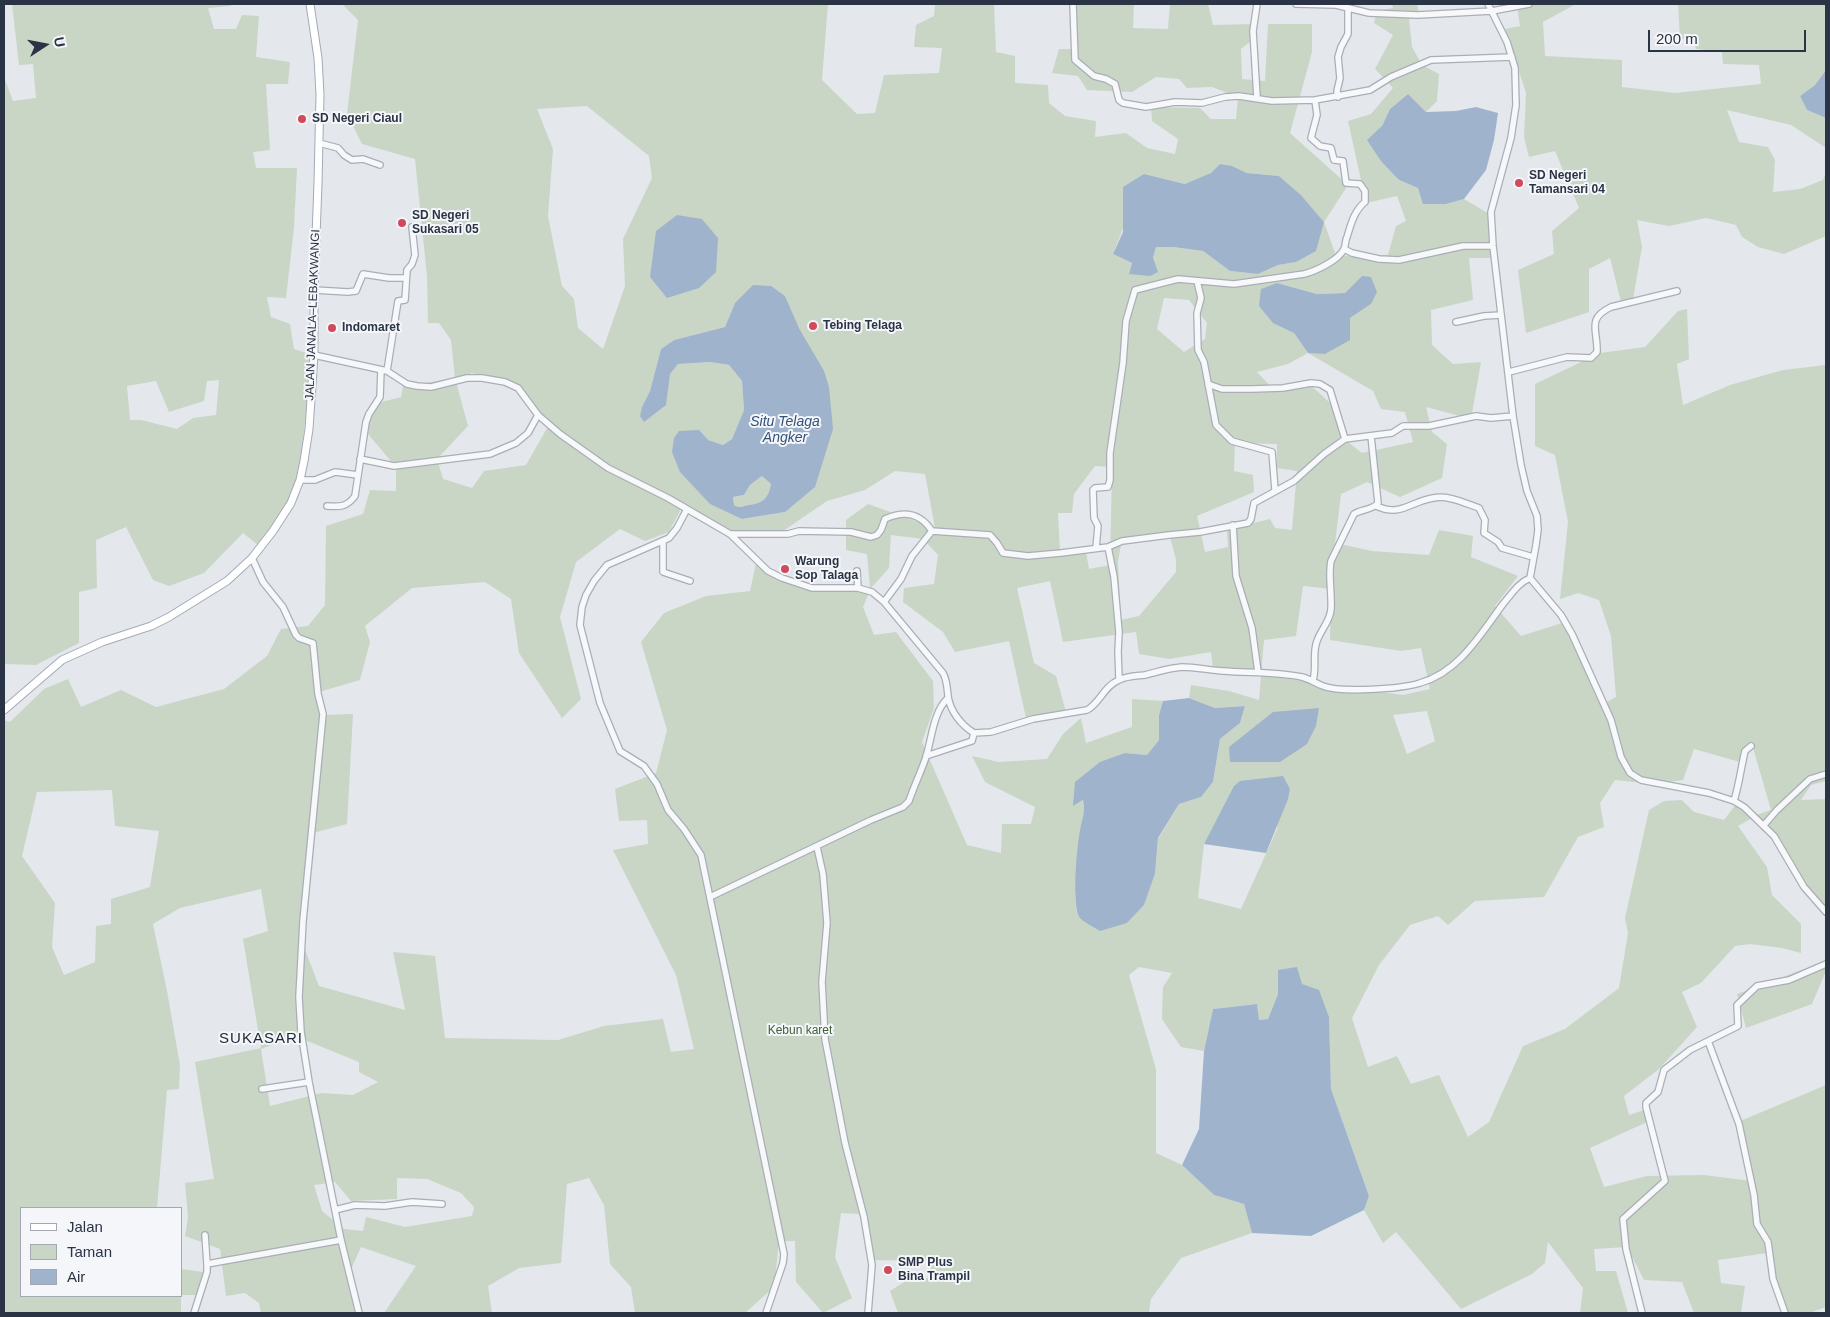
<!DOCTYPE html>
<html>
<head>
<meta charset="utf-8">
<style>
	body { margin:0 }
	#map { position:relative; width:1830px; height:1317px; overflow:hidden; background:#e4e7ec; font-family:Helvetica,sans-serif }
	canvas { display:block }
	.frame { position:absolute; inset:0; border:5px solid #2b3445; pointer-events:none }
	.legend { position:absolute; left:20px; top:1207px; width:162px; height:90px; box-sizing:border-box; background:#f4f6f9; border:1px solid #a4a8b1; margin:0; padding:6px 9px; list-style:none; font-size:15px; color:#2b3445 }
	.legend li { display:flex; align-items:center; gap:10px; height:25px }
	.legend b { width:25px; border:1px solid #a4a8b1 }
	.north { position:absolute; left:20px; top:20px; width:50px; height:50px; -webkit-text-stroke:4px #f4f6f9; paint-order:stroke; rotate:79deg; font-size:14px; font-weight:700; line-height:20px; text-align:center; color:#2b3445 }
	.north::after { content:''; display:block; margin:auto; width:18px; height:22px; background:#2b3445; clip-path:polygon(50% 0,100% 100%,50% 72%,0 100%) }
	.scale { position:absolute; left:1648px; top:30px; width:158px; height:22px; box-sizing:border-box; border:2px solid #2b3445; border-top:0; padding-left:6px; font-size:15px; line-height:18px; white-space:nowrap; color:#2b3445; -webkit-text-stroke:4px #f4f6f9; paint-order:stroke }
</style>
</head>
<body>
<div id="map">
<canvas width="1830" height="1317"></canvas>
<div class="frame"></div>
<ul class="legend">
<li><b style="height:6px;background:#fff"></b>Jalan</li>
<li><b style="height:14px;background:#c9d6c5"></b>Taman</li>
<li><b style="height:14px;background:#9fb4cc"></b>Air</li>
</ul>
<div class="north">U</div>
<div class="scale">200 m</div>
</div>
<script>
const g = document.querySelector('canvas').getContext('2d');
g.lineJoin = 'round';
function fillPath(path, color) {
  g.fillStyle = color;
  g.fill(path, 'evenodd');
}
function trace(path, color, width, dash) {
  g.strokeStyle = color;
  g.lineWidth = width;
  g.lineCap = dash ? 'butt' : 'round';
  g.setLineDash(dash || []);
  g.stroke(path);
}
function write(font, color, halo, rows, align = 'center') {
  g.font = font + ' Helvetica,sans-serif';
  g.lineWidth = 4;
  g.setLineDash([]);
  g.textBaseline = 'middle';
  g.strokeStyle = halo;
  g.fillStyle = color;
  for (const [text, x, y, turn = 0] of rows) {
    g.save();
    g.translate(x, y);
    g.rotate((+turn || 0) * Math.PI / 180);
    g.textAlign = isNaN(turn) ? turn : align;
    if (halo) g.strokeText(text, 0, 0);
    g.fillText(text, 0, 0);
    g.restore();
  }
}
fillPath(new Path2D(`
	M12 4H232L231 6 208 8 214 29H236L242 15 259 16 256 57 290 62 288 84H266L270 150 253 152 256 168H297L294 227 286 298 267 297 271 317 290 324 294 349 313 355 298 480 281 516 259 546 243 533 204 573 169 586 153 580 126 527 96 540 97 588 79 592V643L36 665 4 664V77L13 101 36 98 33 64 19 65ZM219 380 216 415 193 418 177 429 141 420H130L127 386 156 381 169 412 204 401 207 381Z
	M342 4H828L822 80 857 114 875 113 884 75 939 73 942 48 914 47 916 25 934 16 935 4H994L996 52 1015 56V83L1048 85 1049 103 1065 116 1096 121 1095 137 1126 133 1147 148 1175 154 1178 139 1152 121 1151 107 1200 108 1211 119H1236L1238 97 1212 87 1187 88 1179 79 1156 77 1132 92 1087 90 1078 76 1052 73 1059 49H1077V4H1134L1133 28 1168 29 1170 4H1208L1213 25 1253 24 1251 41 1241 49 1242 79 1265 81 1268 24H1312V52L1290 133 1348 185 1324 222 1336 256 1388 255 1396 226 1406 221 1397 196 1366 203 1348 121 1371 114 1393 88 1375 69 1393 35 1374 23 1377 11 1393 8 1392 4H1417L1420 16 1409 19 1412 47 1422 65 1439 74 1437 101 1426 112 1408 94 1390 109 1382 126 1398 180 1419 188 1446 204 1464 199 1491 215 1494 258H1469L1473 300 1431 310 1432 345 1453 364 1481 362 1471 419 1426 407 1432 432 1447 444 1442 478 1400 497 1367 482 1341 494 1335 543 1372 551 1429 555 1439 530 1473 536 1471 557 1518 576 1495 606 1521 636 1562 623 1603 704 1616 697 1611 636 1599 600 1578 593 1560 599 1568 522 1555 455 1535 446V384L1600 353 1645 347 1678 311 1687 309 1689 359 1677 364 1683 405 1730 385 1783 370 1826 365V781L1811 785 1801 800 1826 799V839L1825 840 1826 846V909L1805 887 1781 843 1754 817 1738 826 1767 867 1772 895 1801 924V953L1782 948 1750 944 1735 946 1701 983 1682 992 1697 1027 1659 1069 1624 1096 1629 1115 1644 1110 1647 1122 1590 1148 1604 1187 1647 1176 1704 1175 1751 1181 1738 1122 1826 1085V1307L1809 1313H1786L1767 1253 1718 1260 1721 1283 1745 1286 1741 1313H1694L1682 1282 1644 1280 1627 1247 1594 1249 1596 1271H1616L1628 1313H1580L1583 1288 1548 1242 1545 1263 1532 1274 1461 1309 1396 1232 1383 1243 1364 1210 1369 1196 1331 1089 1329 1017 1302 984 1279 970 1278 994 1268 1019 1259 1020 1257 1004 1213 1009 1204 1051 1181 1047 1162 1019 1163 987 1172 973 1139 967 1129 975 1156 1069V1153L1182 1165 1214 1195 1244 1204 1252 1233 1181 1258 1151 1299 1149 1313H898L890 1291 912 1277 931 1278 930 1261 873 1260 859 1214 841 1213 835 1257 852 1298 823 1313 796 1282 795 1241H779L774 1287 745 1313H635L631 1287 610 1264 604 1205 589 1178 567 1184 561 1263 519 1268 488 1286 492 1313H384L416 1266 361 1247 348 1276 360 1313H261L259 1303 245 1293 226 1296 220 1249 185 1236 188 1217 185 1183 214 1179 195 1062 261 1048 243 939 268 931 261 889 180 908 153 924 167 991 180 1065 179 1089 167 1090 157 1208H21V1296H181V1313H4V720L10 722 44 689 68 679 81 707 121 690 156 707 224 689 267 656 281 629 308 626 325 605 326 526 363 514 370 490 396 491V467L368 434 370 405 401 397 404 380 420 384 455 378 451 340 439 323H428L427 276 415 159 362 144 347 114 358 20ZM587 106 649 156 652 178 623 239 625 286 603 349 578 328 574 299 562 286 548 216 553 149 537 109ZM1232 166 1247 173 1279 176 1301 195 1324 222 1296 262 1278 265 1258 274 1230 271 1203 251 1173 247H1156L1153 258 1129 274 1132 263 1113 254 1144 174 1185 184ZM1362 276 1371 304 1350 318 1308 353 1294 333 1277 283 1317 294 1345 293ZM785 296 800 330 785 512 743 519 679 431 723 445 732 439 744 410 742 381 729 365 710 362 678 364 642 407 650 391 661 349 674 340 725 327 735 303ZM1164 298 1189 300 1207 323 1205 339 1184 352 1157 329ZM1308 353 1373 391 1381 409 1405 412 1413 442 1362 453 1343 438 1339 411 1306 381 1273 389 1257 372 1288 364ZM472 373 514 385 534 410 550 423 526 465 484 471 472 488 443 479 437 459 468 426 455 378ZM1235 443 1277 444V468L1297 471 1292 530 1275 528 1270 519 1227 529 1228 547 1205 552 1197 516 1254 492 1253 475 1234 471ZM1095 466 1112 467 1110 565 1089 569 1086 552H1060L1058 513H1072L1074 494ZM895 471 925 474 935 528 868 504 846 520V550L867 554 870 588H812L787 581 756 563 750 591 706 596 664 613 641 642 667 730 656 773 615 789 619 821 647 820 648 844 613 850 676 975 694 1049 671 1052 663 1019 604 1026 558 1040 445 1038 435 956 393 952 405 1010 319 986 299 934 309 834 347 824 353 714 322 715 319 692 360 680 370 642 365 626 412 588 485 582 511 599 519 653 562 718 581 699 560 617 576 562 620 529 645 541 669 532 682 507 731 533 783 531 827 501 865 490ZM891 535 923 539 938 555 934 584 904 588 903 602 943 632 955 652 1009 641 1026 718 1057 714 1066 712 1056 676 1034 663 1017 588 1050 581 1063 642 1136 632 1139 654 1169 659 1211 652 1213 668 1261 676 1259 700 1229 691 1191 685 1189 698 1215 708 1245 706 1240 723 1220 739 1213 782 1201 797 1179 804 1158 839 1155 874 1144 905 1127 923 1081 918 1076 908 1075 896 1080 831 1085 810 1084 800 1074 805 1125 753 1147 755 1159 740V715L1163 701 1132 699V727L1086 743 1081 718 1063 734 1047 759 999 762 972 756 985 782 1035 807 1031 824H1002L1001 853 967 845 922 742 934 708 933 681 896 632 874 635 863 607 871 588 889 568ZM1170 537 1176 560V572L1139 616 1121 620 1118 561 1121 545ZM1303 586 1331 589 1330 640 1401 651 1421 648 1430 689 1403 695 1261 675 1264 640 1296 636ZM1427 711 1435 741 1407 754 1393 715ZM1751 741 1771 810 1753 816 1737 803 1724 820 1694 812 1682 800 1664 801 1649 810 1625 918 1628 933 1619 988 1565 1029 1523 1046 1489 1122 1468 1137 1439 1075 1411 1084 1397 1056 1368 1067 1352 1018 1379 965 1410 925 1438 916 1448 925 1475 901 1544 897 1578 837 1604 827 1600 803 1615 780 1652 784 1683 780 1694 749 1740 762ZM112 790 115 826 159 831 150 887 111 899V924L96 926 95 962 64 975 52 947 55 903 22 856 37 792ZM1218 818 1278 827 1241 909 1198 898 1204 844ZM295 1036 359 1062V1072L378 1082 353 1095 321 1093 270 1106 261 1049ZM397 1178 427 1179 461 1193 474 1207 472 1216 405 1227 366 1217 363 1231 344 1229 322 1211 314 1185 335 1182 351 1201 397 1199Z
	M1523 4H1576L1543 22 1545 56 1622 60V87L1675 93 1761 84 1759 65 1723 64 1722 52 1696 49 1693 39H1680L1678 4H1826V70L1815 85 1800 96 1807 110 1826 118V148L1791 125 1727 110 1739 142 1768 147 1775 160 1773 192 1800 189 1823 180 1826 172V236L1784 254 1758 247 1742 237 1736 225 1706 218 1669 226 1637 220 1642 247 1633 299 1621 302 1610 258 1589 269V312L1526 333 1518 270 1554 254 1552 231 1579 208 1555 151 1529 157 1524 137 1526 93 1514 56 1500 30 1520 26 1517 6Z
	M762 476 771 484C768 499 763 503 749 505 742 506 740 509 734 505L733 497 744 495 750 485Z
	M1826 961V971L1812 1004 1746 1028 1737 994Z
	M181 1269 203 1272 196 1295H181Z`), '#c9d6c5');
fillPath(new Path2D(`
	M1826 70V118L1807 110 1800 96 1815 85Z
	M1408 94 1426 112 1456 111 1476 107 1498 113 1494 140 1486 170 1464 199 1446 204H1423L1418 188 1399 180 1381 161 1367 140 1382 126 1390 109Z
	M1220 164 1232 166 1247 173 1279 176 1301 195 1324 222 1316 251 1296 262 1278 265 1258 274 1230 271 1203 251 1173 247H1156L1153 258 1158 272 1150 276 1129 274 1132 263 1113 254 1123 232V187L1144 174 1185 184 1211 173Z
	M677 215 702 219 718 238 716 272 699 288 667 298 650 277 656 231Z
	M1362 276 1371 277 1377 292 1371 304 1350 318V340L1325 354 1308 353 1294 333 1273 323 1259 306 1261 289 1277 283 1317 294 1345 293Z
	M753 285 771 286 785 296 800 330 824 371 829 387 833 429 815 487 785 512 742 519 710 504 680 472 672 452 674 438 679 431 699 430 708 440 723 445 732 439 744 410 742 381 729 365 710 362 678 364 670 374 666 405 644 422 640 416 642 407 650 391 661 349 674 340 725 327 735 303ZM762 476 771 484C768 499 763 503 749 505 742 506 740 509 734 505L733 497 744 495 750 485Z
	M1189 698 1215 708 1245 706 1240 723 1220 739 1213 782 1201 797 1179 804 1158 838 1155 874 1144 905 1127 923 1100 931C1094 927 1085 923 1080 918 1071 906 1077 846 1080 830 1082 819 1086 811 1083 800L1073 806 1075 782 1100 762 1125 753 1147 755 1159 740V715L1163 701Z
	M1319 708 1316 726 1307 744 1280 762H1230L1229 747 1273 712Z
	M1283 776 1290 789 1288 799 1266 853 1204 844 1234 786 1240 781Z
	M1297 967 1302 984 1319 990 1329 1017 1331 1089 1369 1196 1364 1210 1311 1236 1252 1233 1244 1204 1214 1195 1182 1165 1199 1129 1204 1051 1213 1009 1257 1004 1259 1020 1268 1019 1278 994V970Z`), '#9fb4cc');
const minor = new Path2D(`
	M1073 4 1075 60 1094 76 1106 79 1115 84 1119 100 1123 103 1146 107 1175 102 1202 103 1225 97 1239 96 1272 101 1315 100 1370 90 1391 77 1431 60 1512 57
	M1296 4 1336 5 1369 13 1418 15 1492 11 1529 4
	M1488 4 1507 42 1515 68 1516 105 1511 138 1491 212 1493 246 1513 416 1521 465 1527 491 1537 516 1538 530 1536 545 1530 578
	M1257 97 1253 31 1257 4
	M1338 97 1337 91 1340 78 1338 57 1341 47 1348 34V8
	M319 143 338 148 344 155 352 160 363 159 380 165
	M1344 249 1352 253 1379 259 1399 260 1463 246H1493
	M1197 281 1201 298 1197 313 1198 350 1204 362 1216 425 1232 441 1272 452 1275 490
	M314 290 348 292 356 291 363 274 389 278H406
	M1456 322 1484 316 1501 315
	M314 355 387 371 407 384 417 386 431 387 467 378H482L505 382 518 388 538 415 560 434 608 468 668 498 730 534 768 571 782 578 812 588H858L872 592 884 602 943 673C947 680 947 687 948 696 950 711 961 725 974 733L991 732 1033 719 1087 710C1100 703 1104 686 1119 680 1126 676 1136 676 1145 675 1157 672 1169 668 1182 667 1195 667 1209 670 1223 671 1249 673 1276 672 1302 677 1310 679 1315 683 1323 686 1341 693 1401 689 1420 683 1459 672 1480 635 1503 604 1511 595 1518 583 1530 578L1561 615 1572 634 1611 720 1621 757 1630 773 1641 780 1709 793 1734 801 1744 807 1774 836 1804 887 1826 912
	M387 371 398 301 405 300 407 270 412 264 415 255 412 227
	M1509 372 1567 357 1591 358 1597 352C1598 330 1586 319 1611 307L1677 291
	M1208 384 1222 389H1252L1283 388 1311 383 1320 384 1330 390 1345 439
	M360 459 394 466 490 454 516 443 528 433 538 415
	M300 480H315L335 472 358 475
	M327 506C340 507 347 507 355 496L366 422 369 414 380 397 381 370
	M1376 506C1401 517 1409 502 1433 498 1449 495 1464 503 1479 508L1485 520 1484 533 1498 542 1502 548 1533 557
	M687 509 677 528 669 538 607 565 594 581 586 595 582 607 580 625 600 703 620 751 644 766 657 784 668 810 684 829 701 855 784 1254 783 1263 766 1313
	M1233 525 1236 576 1252 628 1258 672
	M730 534H788L799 531 851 532 871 537 877 535 881 530 885 519C905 510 920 513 932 531L990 535 997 543 1003 553 1028 556 1061 553 1108 547 1122 541 1169 535 1200 532 1248 523 1251 519 1254 503 1294 481 1324 454 1345 439 1392 433 1403 426H1429L1476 416 1491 418 1513 416
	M663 542V572L690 581
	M1108 547 1114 577 1119 632 1118 652 1119 679
	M1096 548 1098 526 1094 518 1093 490 1095 488 1108 487 1110 480V453L1123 363 1126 321 1135 290 1178 279 1234 284 1304 274C1316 271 1339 260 1344 249 1346 245 1345 240 1347 237 1351 224 1354 211 1365 202V191L1360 184 1346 183 1343 161 1334 160 1331 148 1320 146 1311 138 1317 115 1315 100
	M252 558 263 582 283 607 296 635 299 638 313 643 318 694 323 714 303 921 299 997 301 1032 309 1082 341 1240 359 1313
	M857 571 858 588
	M884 602 901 579 912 556 932 531
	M1313 680C1317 668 1312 653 1317 641 1321 629 1330 622 1331 609 1332 593 1328 575 1331 561L1354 514C1361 509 1373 510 1378 503L1371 436
	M926 756 972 741 974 733
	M1734 801C1739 785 1741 768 1745 751L1751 746
	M1764 825 1777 810 1810 779 1826 774
	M817 847 823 874 827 923 822 982 825 1039 845 1143 864 1217 872 1265 868 1313
	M710 897 871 820 903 807 909 801C914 786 921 772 926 757 932 738 933 712 948 698
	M1708 1041 1739 1124 1754 1195 1757 1224 1768 1242 1773 1279 1785 1313
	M262 1089 309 1082
	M335 1210 355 1205 385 1206 412 1202 442 1204
	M205 1235 207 1264
	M194 1313 207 1272V1264L341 1240
	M1642 1313 1626 1249 1623 1219 1665 1181 1646 1107V1103L1658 1092 1664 1070 1690 1050 1738 1026 1737 1005 1757 986 1789 980 1826 964`);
const major = new Path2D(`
	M4 710 62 660 102 642 151 626 169 617 227 581 252 558 273 531 291 503 300 480 304 461 309 429 314 355V290L318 183 320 95 318 58 310 4`);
trace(minor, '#a9aeb7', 8);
trace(major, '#a3abb8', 9);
trace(minor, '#f7f8fa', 5.5);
trace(major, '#fff', 7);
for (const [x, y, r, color] of [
	[302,119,5,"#d1495b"],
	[1519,183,5,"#d1495b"],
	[402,223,5,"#d1495b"],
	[813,326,5,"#d1495b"],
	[332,328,5,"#d1495b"],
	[785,569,5,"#d1495b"],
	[888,1270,5,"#d1495b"]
]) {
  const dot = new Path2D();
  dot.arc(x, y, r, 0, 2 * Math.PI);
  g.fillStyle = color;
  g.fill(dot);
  trace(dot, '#f4f6f9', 2);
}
write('bold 12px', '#2b3445', '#f4f6f9', [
	["SD Negeri Ciaul",312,119],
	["SD Negeri",1529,176],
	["Tamansari 04",1529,190],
	["SD Negeri",412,216],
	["Sukasari 05",412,230],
	["Tebing Telaga",823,326],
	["Indomaret",342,328],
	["Warung",795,562],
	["Sop Talaga",795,576],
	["SMP Plus",898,1263],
	["Bina Trampil",898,1277]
], 'left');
write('12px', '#2b3445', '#f4f6f9', [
	["JALAN JANALA–LEBAKWANGI",313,315,-88]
]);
write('12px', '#3f6138', '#f4f6f9', [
	["Kebun karet",800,1031]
]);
write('italic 14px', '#34527a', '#f4f6f9', [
	["Situ Telaga",785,422],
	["Angker",785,438]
]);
g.letterSpacing = '1px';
write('15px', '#1d2536', '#f4f6f9', [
	["SUKASARI",261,1039]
]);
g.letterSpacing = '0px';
</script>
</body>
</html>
